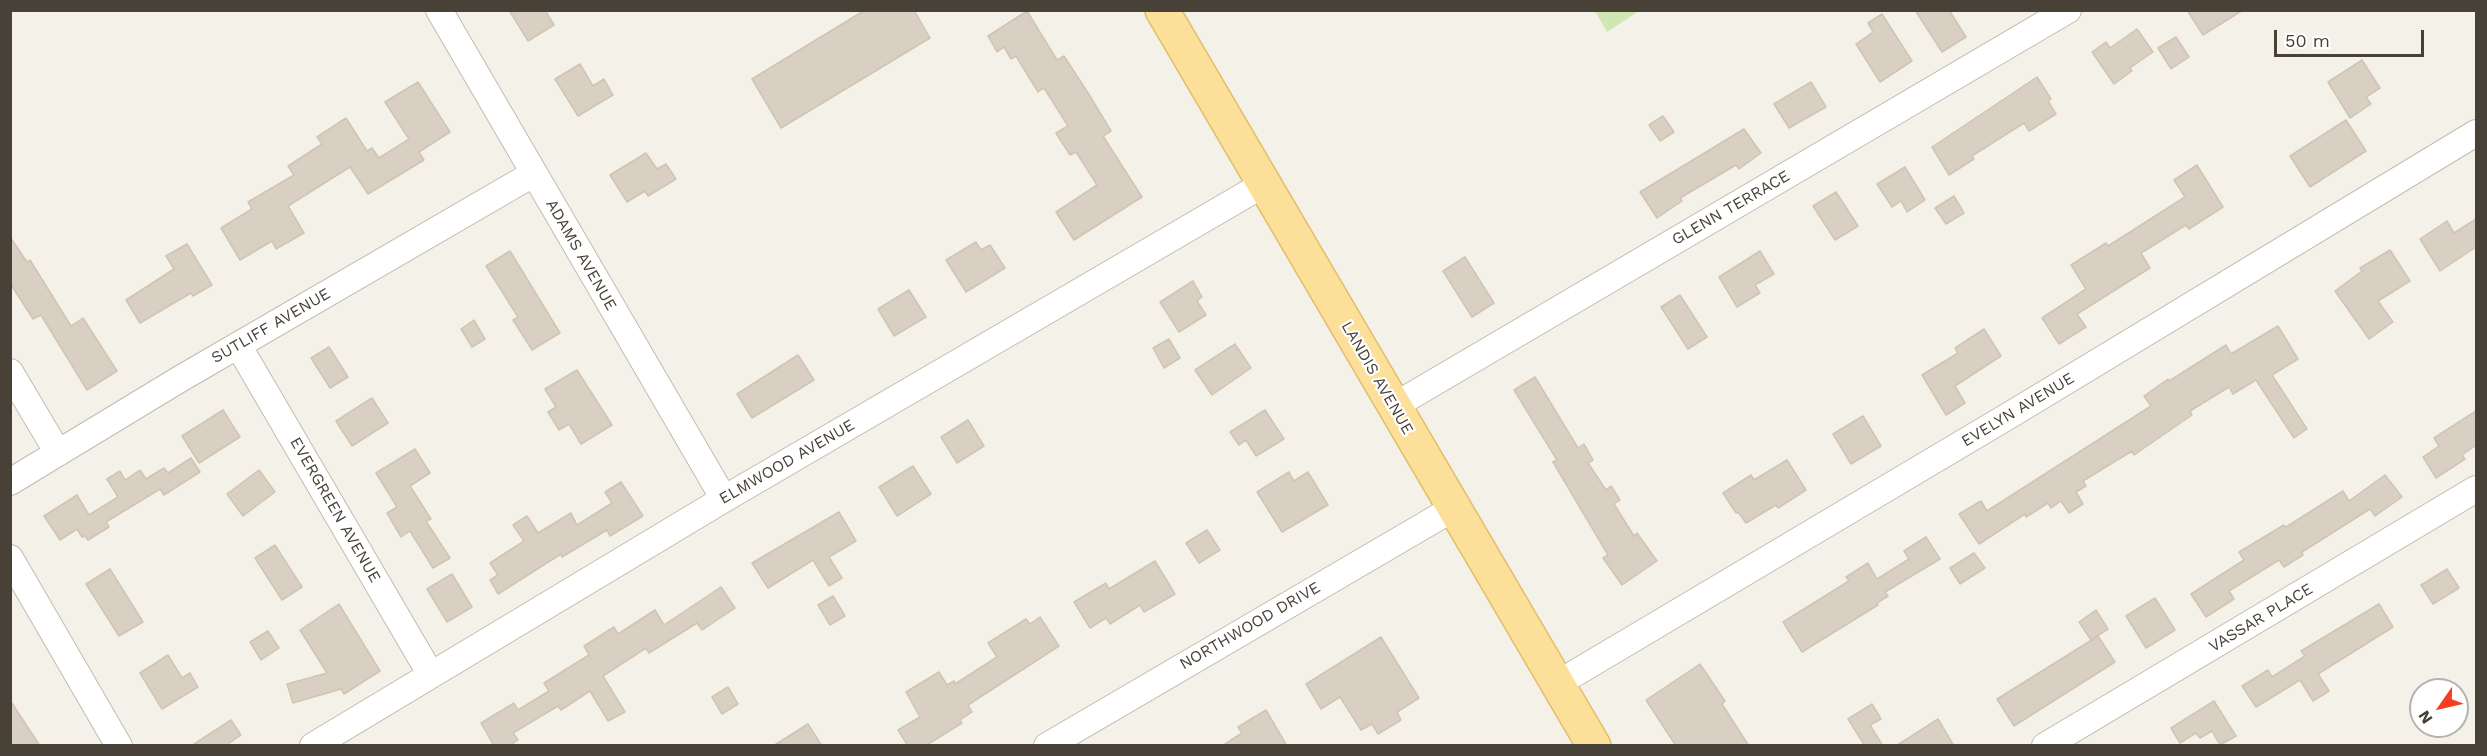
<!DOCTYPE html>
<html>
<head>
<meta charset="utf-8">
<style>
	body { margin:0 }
	#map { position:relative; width:2487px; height:756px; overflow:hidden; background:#f4f1e9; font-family:"Work Sans",sans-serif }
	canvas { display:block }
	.frame { position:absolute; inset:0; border:12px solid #484138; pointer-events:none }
	.north { position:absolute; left:2409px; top:678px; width:60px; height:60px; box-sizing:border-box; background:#fff; border:2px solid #b6b3af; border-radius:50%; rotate:236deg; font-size:16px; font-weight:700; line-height:24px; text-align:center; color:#484138 }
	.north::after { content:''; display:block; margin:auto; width:21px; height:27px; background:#f53e1f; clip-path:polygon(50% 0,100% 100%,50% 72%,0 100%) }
	.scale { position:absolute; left:2274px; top:30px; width:150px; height:27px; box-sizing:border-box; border:3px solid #484138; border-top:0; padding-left:8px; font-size:18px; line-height:21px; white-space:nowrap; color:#484138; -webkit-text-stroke:4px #fff; paint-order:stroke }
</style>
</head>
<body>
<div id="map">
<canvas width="2487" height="756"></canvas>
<div class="frame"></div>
<div class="north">N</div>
<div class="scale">50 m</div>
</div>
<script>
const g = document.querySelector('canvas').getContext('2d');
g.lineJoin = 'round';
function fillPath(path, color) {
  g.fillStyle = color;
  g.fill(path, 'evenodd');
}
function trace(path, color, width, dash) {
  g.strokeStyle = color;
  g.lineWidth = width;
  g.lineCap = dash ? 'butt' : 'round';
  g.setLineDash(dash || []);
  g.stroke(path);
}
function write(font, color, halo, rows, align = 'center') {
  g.font = font + ' "Work Sans",sans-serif';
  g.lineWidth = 4.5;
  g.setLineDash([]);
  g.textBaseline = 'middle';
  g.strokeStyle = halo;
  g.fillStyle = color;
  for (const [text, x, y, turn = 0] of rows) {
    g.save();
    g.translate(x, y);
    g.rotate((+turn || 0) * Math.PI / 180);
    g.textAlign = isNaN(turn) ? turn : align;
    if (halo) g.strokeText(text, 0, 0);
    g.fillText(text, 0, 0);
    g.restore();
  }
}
fillPath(new Path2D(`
	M1595 11H1639L1607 32Z`), '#d0e7b3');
const building = new Path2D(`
	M509 10H545L554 25 528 41Z
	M865 10H914L930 38 781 128 752 79Z
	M1915 10H1949L1966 37 1942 52Z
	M2187 10H2243L2203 35Z
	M1027 11 1057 60 1064 56 1090 96 1111 131 1103 136 1142 197 1074 240 1056 212 1097 185 1076 152 1070 155 1056 133 1068 126 1044 88 1038 92 1016 56 1011 59 1004 47 997 52 988 36Z
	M1882 14 1912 61 1880 82 1856 44 1873 32 1868 23Z
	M2137 29 2153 52 2130 68 2132 71 2114 84 2092 52 2106 42 2110 48Z
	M2176 37 2189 57 2171 69 2158 48Z
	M2362 60 2380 88 2366 97 2371 104 2350 118 2328 82Z
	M580 64 593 86 604 79 613 95 578 116 555 79Z
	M2037 77 2051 99 2048 101 2056 114 2029 131 2024 123 1972 156 1974 159 1949 175 1932 147Z
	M418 82 450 132 419 152 424 160 368 194 350 167 288 206 304 233 276 249 272 241 240 260 221 228 252 209 248 202 294 175 288 166 322 144 317 137 346 118 367 151 372 148 379 158 409 139 385 102Z
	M1811 82 1826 107 1789 128 1774 104Z
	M1663 116 1674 132 1660 141 1649 125Z
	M2346 120 2366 151 2310 187 2290 156Z
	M1744 129 1761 153 1739 169 1736 165 1680 198 1682 201 1657 218 1640 192Z
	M646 153 657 169 666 164 676 179 648 196 645 191 627 202 610 175Z
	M2197 165 2223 207 2189 229 2186 225 2141 253 2150 268 2077 314 2086 327 2059 344 2042 318 2086 289 2071 265 2106 243 2108 246 2185 197 2174 180Z
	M1905 167 1925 200 1907 212 1901 201 1892 207 1877 184Z
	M1836 192 1858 226 1835 240 1813 206Z
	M1954 196 1964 213 1946 224 1935 208Z
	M2476 219V247L2440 271 2420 239 2447 221 2454 233Z
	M10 237 27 262 30 260 71 326 83 318 117 371 87 390 41 315 33 319 10 283Z
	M976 242 981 250 990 245 1005 268 966 292 946 260Z
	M187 244 212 285 193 296 191 293 140 323 126 300 174 269 166 256Z
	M2390 250 2410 281 2378 301 2393 322 2369 339 2335 291 2362 271 2360 268Z
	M510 251 560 333 532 350 513 320 518 317 486 266Z
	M1760 251 1774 274 1755 285 1760 293 1737 307 1719 277Z
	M1465 257 1494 303 1472 317 1443 271Z
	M1193 281 1202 297 1197 301 1206 315 1179 332 1160 302Z
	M909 290 926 317 894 336 878 309Z
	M1680 295 1707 337 1688 349 1661 307Z
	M474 320 485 339 472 347 461 329Z
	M2278 326 2298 359 2272 375 2307 429 2294 438 2256 380 2233 394 2229 387 2190 411 2192 415 2134 455 2132 451 2083 481 2086 486 2076 492 2083 504 2069 513 2061 501 2051 508 2048 503 2026 517 2025 514 1979 544 1959 514 1981 501 1987 511 2151 406 2144 396 2168 379 2169 381 2226 345 2231 354Z
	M1984 329 2001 356 1955 386 1965 403 1946 415 1922 375 1958 353 1955 348Z
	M1169 339 1180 358 1164 368 1153 348Z
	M1235 344 1251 368 1212 395 1195 370Z
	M329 347 348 377 330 388 311 358Z
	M798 355 814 380 752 418 737 394Z
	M577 370 612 425 581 444 569 424 559 430 548 412 556 407 545 389Z
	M1535 377 1578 448 1584 444 1593 460 1588 463 1606 490 1611 486 1620 500 1614 504 1634 536 1637 533 1657 561 1622 585 1603 558 1608 555 1553 462 1557 460 1514 390Z
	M372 398 388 423 352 446 336 421Z
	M223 410 240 437 199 463 182 436Z
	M1265 410 1284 439 1256 456 1246 440 1239 445 1230 432Z
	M2476 411V445L2462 455 2465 459 2436 478 2423 457 2439 446 2434 438Z
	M1863 416 1881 446 1851 464 1833 434Z
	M968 420 984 446 957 463 941 437Z
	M415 449 430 473 410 486 431 519 426 521 450 558 433 568 410 531 401 537 387 513 397 507 376 473Z
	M191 458 200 472 164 495 160 489 106 522 109 527 88 540 85 536 82 537 77 529 60 540 44 516 77 495 89 515 118 497 107 479 120 471 125 480 140 470 146 479 164 468 168 473Z
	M1787 460 1806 490 1778 508 1776 505 1746 523 1738 512 1736 513 1723 493 1751 475 1754 480Z
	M913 466 931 494 897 516 879 487Z
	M259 470 275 492 243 516 227 494Z
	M1289 472 1294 481 1308 472 1328 505 1282 532 1257 492Z
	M2385 475 2402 497 2375 516 2370 509 2302 552 2303 555 2284 567 2279 560 2229 591 2234 599 2206 617 2191 594 2244 560 2239 552 2284 525 2286 527 2343 491 2349 501Z
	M621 482 643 516 610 536 607 530 562 557 561 554 498 594 490 580 498 575 490 563 524 541 513 525 527 516 538 533 571 513 577 525 612 503 605 492Z
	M839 512 856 541 829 557 842 578 829 586 813 560 768 588 752 563Z
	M1207 530 1220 550 1199 563 1186 543Z
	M1926 537 1940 559 1885 592 1888 596 1877 603 1878 605 1802 652 1783 622 1849 581 1846 577 1868 563 1877 579 1909 559 1904 551Z
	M275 545 302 587 282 600 255 558Z
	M1974 553 1985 568 1960 584 1950 568Z
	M1155 561 1175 594 1144 612 1140 605 1110 624 1106 618 1090 628 1074 602 1106 583 1109 589Z
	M110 569 143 622 119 636 86 584Z
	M2447 569 2459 588 2433 604 2421 585Z
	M452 574 472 607 447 622 427 589Z
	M721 587 735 608 702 630 697 623 649 653 646 648 603 676 625 712 608 721 590 691 561 710 558 706 513 733 518 740 509 746H494L481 723 514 703 518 710 549 691 544 683 589 655 584 646 614 627 618 634 655 610 664 625Z
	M833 596 845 616 830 625 818 605Z
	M2155 598 2175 630 2146 648 2126 616Z
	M339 604 380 671 344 694 341 689 293 703 287 684 327 673 300 630Z
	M2379 604 2393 627 2318 674 2329 691 2313 701 2300 680 2256 707 2242 686 2268 670 2272 677 2305 656 2301 651Z
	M2096 610 2108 629 2091 640 2079 622Z
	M1040 617 1059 646 968 705 972 712 960 720 962 723 925 746H908L898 730 920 717 906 692 939 672 947 685 954 681 955 684 997 657 988 643 1026 619 1030 624Z
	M268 631 279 648 261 660 250 642Z
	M2098 636 2115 662 2014 726 1997 699Z
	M1381 637 1419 698 1397 712 1401 720 1378 734 1372 724 1361 730 1340 697 1321 709 1306 684Z
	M168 655 182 678 190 673 198 687 162 709 140 673Z
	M1700 664 1725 701 1722 704 1749 746H1676L1646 700Z
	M728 687 738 704 722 714 712 697Z
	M10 700 40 746H10Z
	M2214 701 2236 736 2220 745 2212 731 2200 738 2196 733 2180 743 2171 728Z
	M1872 704 1881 719 1870 725 1883 746H1865L1848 719Z
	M1266 710 1287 746H1222L1242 733 1238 727Z
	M1938 719 1954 746H1896Z
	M231 720 241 735 225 746H191Z
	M808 724 822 746H773Z`);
fillPath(building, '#d9cfc2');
trace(building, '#d0c4b2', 1.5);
const minor = new Path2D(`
	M439 10 724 499
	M238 345 431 675
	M10 372 58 453
	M1394 406 2068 10
	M10 482 180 379 533 174
	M10 558 119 746
	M1557 684 2015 412 2476 133
	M313 746 724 499 1264 184
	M1047 746 1454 508
	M2045 746 2476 489`);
const major = new Path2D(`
	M1162 10 1594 746`);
trace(minor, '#c3bbaf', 28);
trace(major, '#e2bd6a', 36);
trace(minor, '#fff', 26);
trace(major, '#fce09a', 33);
write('16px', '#484138', '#fff', [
	["GLENN TERRACE",1731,208,-30],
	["ADAMS AVENUE",581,255,60],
	["SUTLIFF AVENUE",271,326,-30],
	["LANDIS AVENUE",1377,378,60],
	["EVELYN AVENUE",2018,410,-31],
	["ELMWOOD AVENUE",787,462,-30],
	["EVERGREEN AVENUE",335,510,60],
	["VASSAR PLACE",2261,618,-31],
	["NORTHWOOD DRIVE",1250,626,-30]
]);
</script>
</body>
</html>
